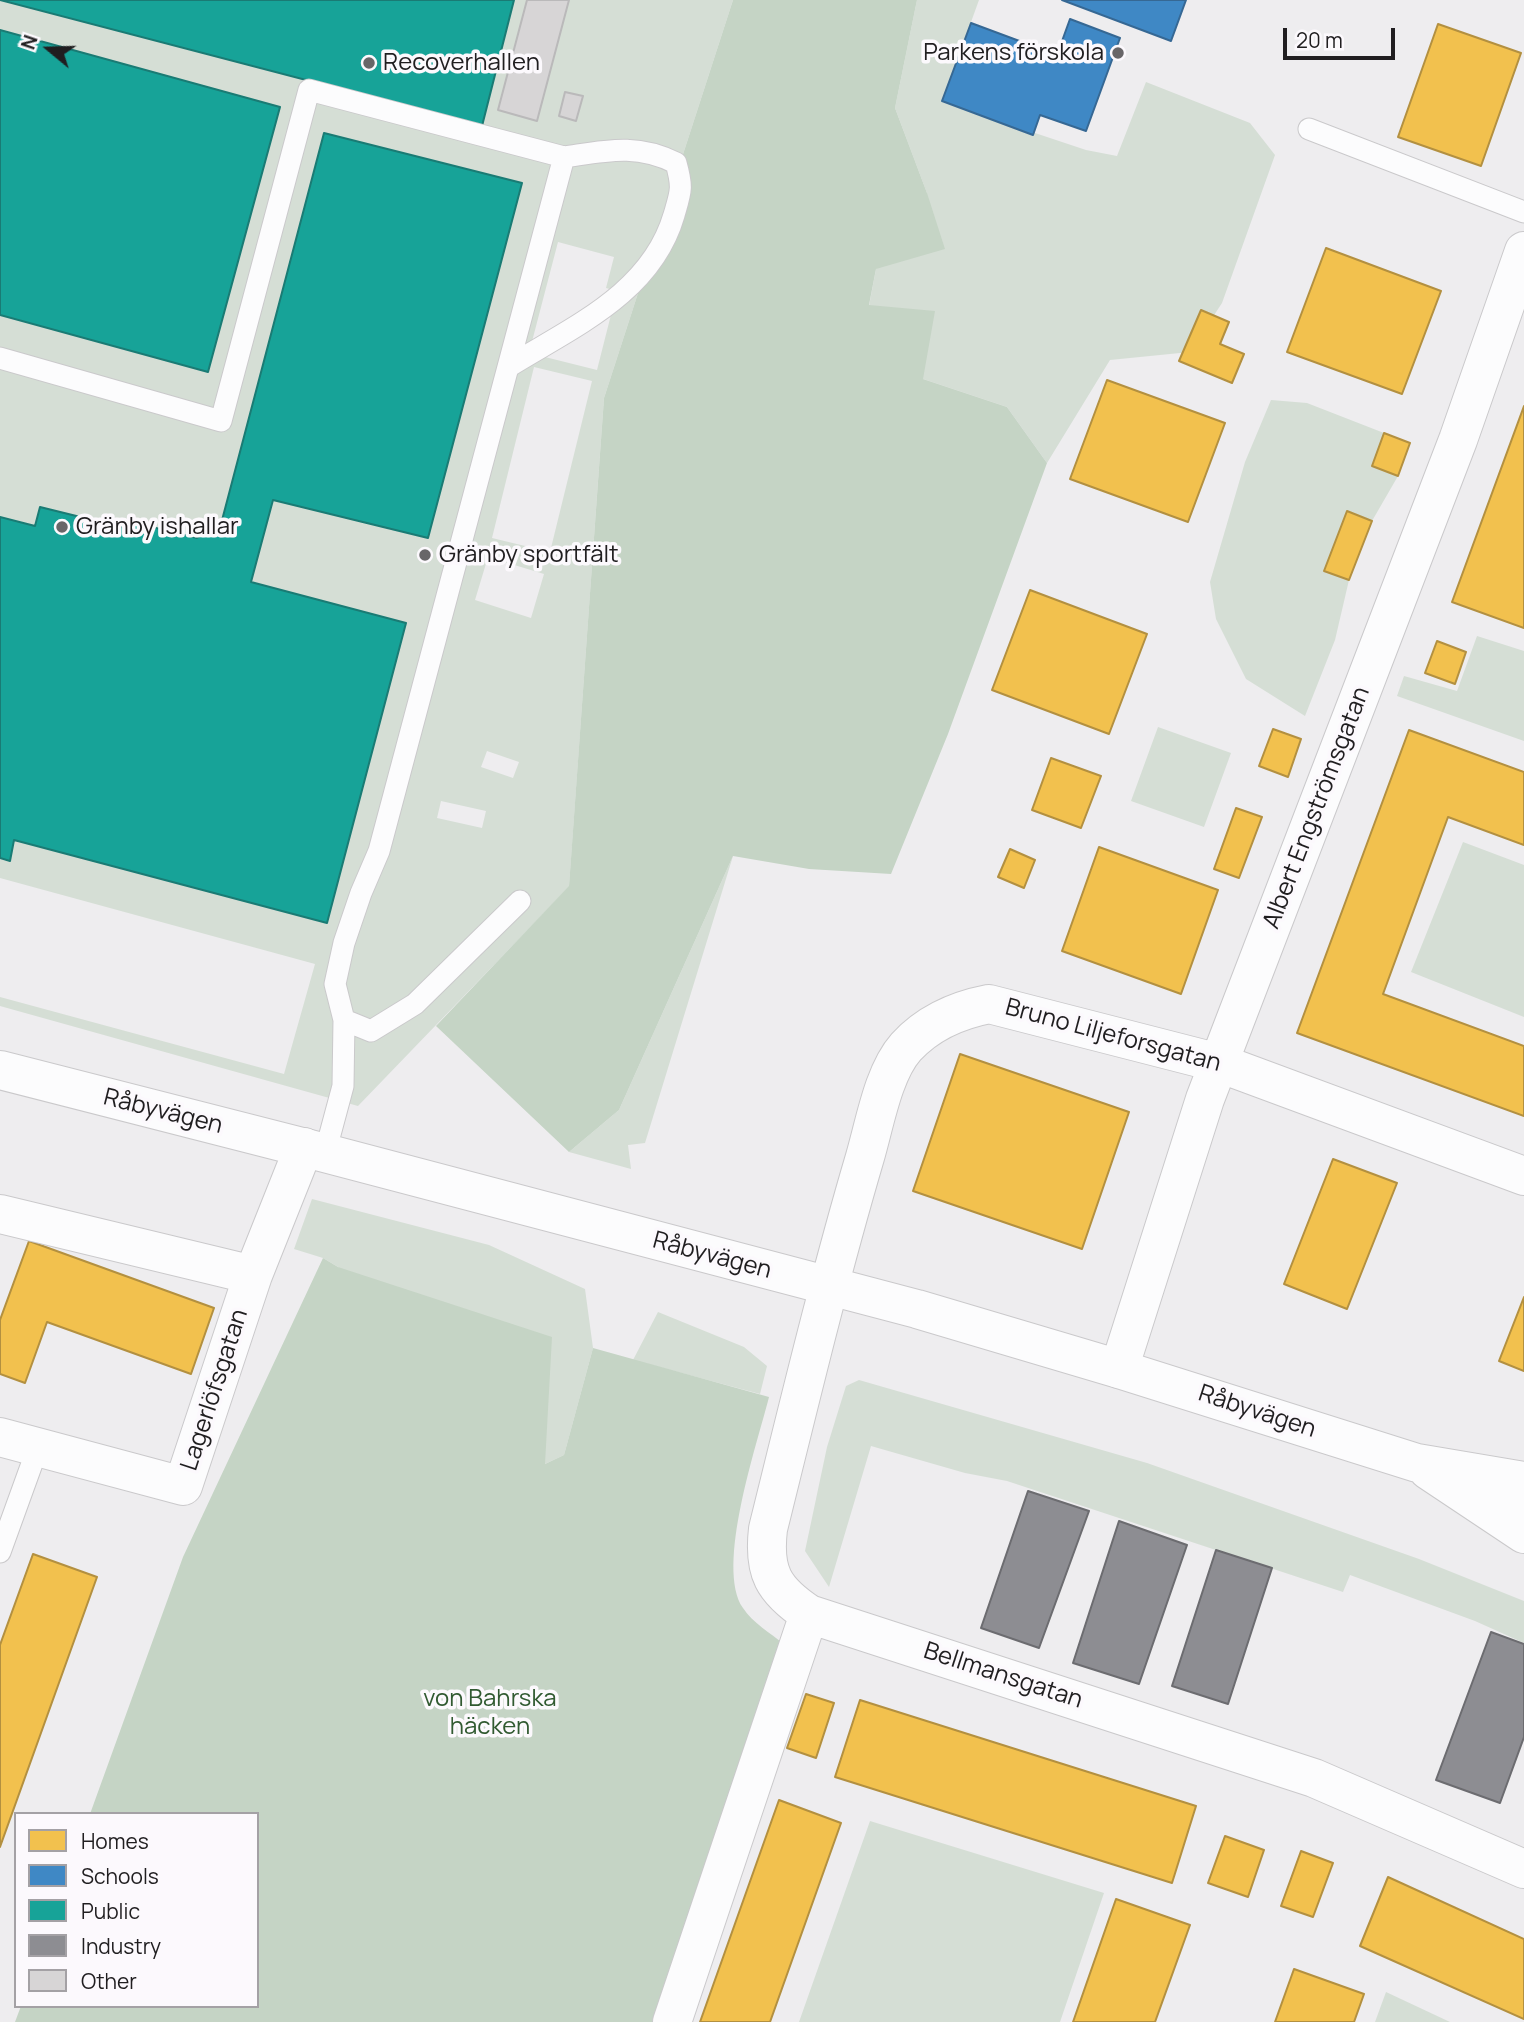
<!DOCTYPE html>
<html>
<head>
<meta charset="utf-8">
<style>
	body { margin:0 }
	#map { position:relative; width:1524px; height:2022px; overflow:hidden; background:#eeedef; font-family:Manrope,sans-serif }
	canvas { display:block }
	.legend { position:absolute; left:14px; top:1812px; width:245px; height:196px; box-sizing:border-box; background:#fcf9fd; border:2px solid #a4a1a5; margin:0; padding:9px 12px; list-style:none; font-size:21px; color:#201e20 }
	.legend li { display:flex; align-items:center; gap:14px; height:35px }
	.legend b { width:35px; border:2px solid #a4a1a5 }
	.north { position:absolute; left:14px; top:14px; width:70px; height:70px; -webkit-text-stroke:5px #fcf9fd; paint-order:stroke; rotate:289deg; font-size:19px; font-weight:700; line-height:28px; text-align:center; color:#201e20 }
	.north::after { content:''; display:block; margin:auto; width:24px; height:32px; background:#201e20; clip-path:polygon(50% 0,100% 100%,50% 72%,0 100%) }
	.scale { position:absolute; left:1283px; top:28px; width:112px; height:32px; box-sizing:border-box; border:4px solid #201e20; border-top:0; padding-left:9px; font-size:21px; line-height:24px; white-space:nowrap; color:#201e20; -webkit-text-stroke:5px #fcf9fd; paint-order:stroke }
</style>
</head>
<body>
<div id="map">
<canvas width="1524" height="2022"></canvas>
<ul class="legend">
<li><b style="height:19px;background:#f2c14e"></b>Homes</li>
<li><b style="height:19px;background:#3f88c5"></b>Schools</li>
<li><b style="height:19px;background:#17a398"></b>Public</li>
<li><b style="height:19px;background:#8d8d92"></b>Industry</li>
<li><b style="height:19px;background:#d7d5d6"></b>Other</li>
</ul>
<div class="north">N</div>
<div class="scale">20 m</div>
</div>
<script>
const g = document.querySelector('canvas').getContext('2d');
g.lineJoin = 'round';
function fillPath(path, color) {
  g.fillStyle = color;
  g.fill(path, 'evenodd');
}
function trace(path, color, width, dash) {
  g.strokeStyle = color;
  g.lineWidth = width;
  g.lineCap = dash ? 'butt' : 'round';
  g.setLineDash(dash || []);
  g.stroke(path);
}
function write(font, color, halo, rows, align = 'center') {
  g.font = font + ' Manrope,sans-serif';
  g.lineWidth = 7;
  g.setLineDash([]);
  g.textBaseline = 'middle';
  g.strokeStyle = halo;
  g.fillStyle = color;
  for (const [text, x, y, turn = 0] of rows) {
    g.save();
    g.translate(x, y);
    g.rotate((+turn || 0) * Math.PI / 180);
    g.textAlign = isNaN(turn) ? turn : align;
    if (halo) g.strokeText(text, 0, 0);
    g.fillText(text, 0, 0);
    g.restore();
  }
}
fillPath(new Path2D(`
	M0 0 481 126 514 0H733L604 398 569 887 358 1106 0 1006V997L284 1074 315 964 0 878V858L10 860 14 840 327 923 406 623 251 582 273 500 428 538 522 184 324 133 221 524 197 538 131 522 129 529 41 507 35 526 0 517V315L208 372 280 108 0 30ZM558 242 614 257 606 288 617 291 597 370 529 353ZM534 367 592 381 550 552 492 538ZM488 557 544 574 531 618 475 600ZM487 751 519 762 513 778 481 767ZM441 801 486 811 482 828 437 818Z
	M917 0H979L942 102 1086 150 1117 156 1146 82 1250 123 1275 155 1222 303 1190 352 1110 360 1047 463 1007 407 923 379 869 306 876 269 927 193 895 108Z
	M1271 400 1307 403 1384 433 1372 465 1398 476 1372 521 1347 512 1324 570 1349 580 1335 640 1305 716 1246 679 1216 619 1210 582 1245 462Z
	M1477 636 1524 651V741L1397 696 1404 676 1457 691Z
	M1158 727 1231 753 1204 827 1131 801Z
	M1463 842 1524 865V1017L1411 972Z
	M733 856 645 1143 628 1145 631 1169 569 1152 619 1110Z
	M312 1199 489 1245 585 1289 593 1348 564 1455 545 1464 338 1267 323 1258 294 1249Z
	M658 1312 744 1347 767 1366 760 1394 633 1360Z
	M859 1380 1147 1463 1419 1559 1524 1601V1643L1475 1621 1350 1575 1343 1592 1007 1481 965 1473 871 1446 829 1587 805 1551 827 1447 846 1386Z
	M870 1821 1104 1893 1060 2022H799Z
	M1386 1992 1450 2022H1375Z`), '#d5ded5');
fillPath(new Path2D(`
	M733 0H917L895 108 927 193 945 249 876 269 869 305 935 311 923 379 1007 407 1047 463 948 734 891 874 809 869 733 856 619 1110 569 1152 436 1026 569 886 604 398Z
	M323 1258 338 1267 552 1337 545 1464 564 1455 593 1348 769 1397C757 1445 715 1567 743 1608 753 1623 770 1633 784 1644L652 2022H15L21 2006H257V1814H90L183 1557Z`), '#c5d4c5');
const homes = new Path2D(`
	M1438 24 1521 53 1481 166 1398 137Z
	M1326 248 1441 291 1402 394 1287 352Z
	M1201 310 1229 322 1220 344 1244 354 1232 383 1179 361Z
	M1107 380 1225 423 1188 522 1070 479Z
	M1524 406V628L1452 602Z
	M1384 433 1410 443 1398 476 1372 466Z
	M1347 511 1372 521 1349 580 1324 571Z
	M1030 590 1147 634 1109 734 992 690Z
	M1437 641 1466 652 1455 684 1425 673Z
	M1273 729 1301 739 1288 777 1259 766Z
	M1409 730 1524 772V845L1448 817 1383 994 1524 1046V1116L1297 1033Z
	M1051 758 1101 776 1081 828 1032 810Z
	M1236 808 1262 817 1239 878 1214 869Z
	M1099 847 1218 890 1181 994 1062 951Z
	M1010 849 1035 860 1024 888 998 877Z
	M960 1054 1129 1112 1082 1249 913 1191Z
	M1333 1159 1397 1183 1347 1309 1284 1284Z
	M29 1241 214 1308 191 1374 47 1322 25 1383 0 1374V1320Z
	M1524 1297V1371L1499 1361Z
	M33 1554 97 1577 0 1847V1645Z
	M806 1694 834 1703 816 1758 787 1748Z
	M860 1700 1196 1806 1172 1883 835 1777Z
	M779 1800 841 1823 770 2022H700Z
	M1225 1836 1264 1850 1248 1897 1208 1883Z
	M1301 1851 1333 1863 1313 1917 1281 1906Z
	M1388 1877 1524 1939V2019L1360 1946Z
	M1116 1899 1190 1925 1155 2022H1073Z
	M1294 1969 1364 1994 1354 2022H1275Z`);
fillPath(homes, '#f2c14e');
trace(homes, '#b39040', 2);
const schools = new Path2D(`
	M1062 0H1186L1171 41Z
	M1070 19 1120 38 1086 131 1040 115 1033 135 942 101 971 23 1057 55Z`);
fillPath(schools, '#3f88c5');
trace(schools, '#366894', 2);
const public = new Path2D(`
	M0 0H514L482 126Z
	M0 30 280 107 208 372 0 315Z
	M324 133 522 183 428 538 273 500 251 582 406 623 327 923 14 840 10 861 0 858V517L35 526 40 507 129 529 131 522 197 538 221 524Z`);
fillPath(public, '#17a398');
trace(public, '#1a7b74', 2);
const industry = new Path2D(`
	M1028 1491 1089 1511 1039 1648 981 1628Z
	M1119 1521 1187 1545 1139 1684 1073 1663Z
	M1216 1550 1272 1568 1228 1704 1172 1686Z
	M1491 1632 1524 1644V1737L1500 1803 1436 1780Z`);
fillPath(industry, '#8d8d92');
trace(industry, '#6c6c70', 2);
const building = new Path2D(`
	M527 0H569L537 121 498 110Z
	M565 92 583 96 576 121 559 116Z`);
fillPath(building, '#d7d5d6');
trace(building, '#bab9ba', 2);
const service = new Path2D(`
	M1309 129 1524 212
	M0 358 221 421 309 90 564 157 379 851 361 893 344 943 335 984 344 1020 343 1086 325 1153
	M508 367C572 327 651 294 674 215 681 191 683 188 676 163 636 143 606 151 564 157
	M344 1020 371 1031 415 1004 520 901
	M1484 1490 1524 1507
	M0 1552 38 1447`);
const minor = new Path2D(`
	M1524 1176 1219 1063 989 1004C958 1010 928 1023 906 1047 883 1073 875 1123 865 1157 829 1279 799 1404 768 1529 763 1572 773 1590 809 1614L1314 1778 1524 1869
	M0 1214 253 1275
	M1119 1369 1205 1099 1458 440 1524 251
	M0 1437 183 1486 253 1275 304 1147
	M672 2022 809 1614`);
const secondary = new Path2D(`
	M0 1070 325 1153 917 1309 1119 1369 1417 1463 1524 1481
	M1428 1470 1524 1534`);
trace(service, '#cac9cb', 23);
trace(minor, '#cac9cb', 40);
trace(secondary, '#cac9cb', 40);
trace(service, '#fcfcfd', 21);
trace(minor, '#fcfcfd', 38);
trace(secondary, '#fcfcfd', 38);
for (const [x, y, r, color] of [
	[1118,53,7,"#686668"],
	[369,63,7,"#686668"],
	[62,527,7,"#686668"],
	[425,555,7,"#686668"]
]) {
  const dot = new Path2D();
  dot.arc(x, y, r, 0, 2 * Math.PI);
  g.fillStyle = color;
  g.fill(dot);
  trace(dot, '#fcf9fd', 2.5);
}
write('24px', '#201e20', '#fcf9fd', [
	["Parkens förskola",1104,53,"right"],
	["Recoverhallen",383,63],
	["Gränby ishallar",76,527],
	["Gränby sportfält",439,555]
], 'left');
write('24px', '#201e20', '#fcf9fd', [
	["Albert Engströmsgatan",1317,808,-69],
	["Bruno Liljeforsgatan",1113,1036,15],
	["Råbyvägen",163,1112,14],
	["Råbyvägen",712,1256,15],
	["Lagerlöfsgatan",215,1390,-72],
	["Råbyvägen",1257,1412,18],
	["Bellmansgatan",1003,1676,18]
]);
write('24px', '#315a31', '#fcf9fd', [
	["von Bahrska",490,1699],
	["häcken",490,1727]
]);
</script>
</body>
</html>
